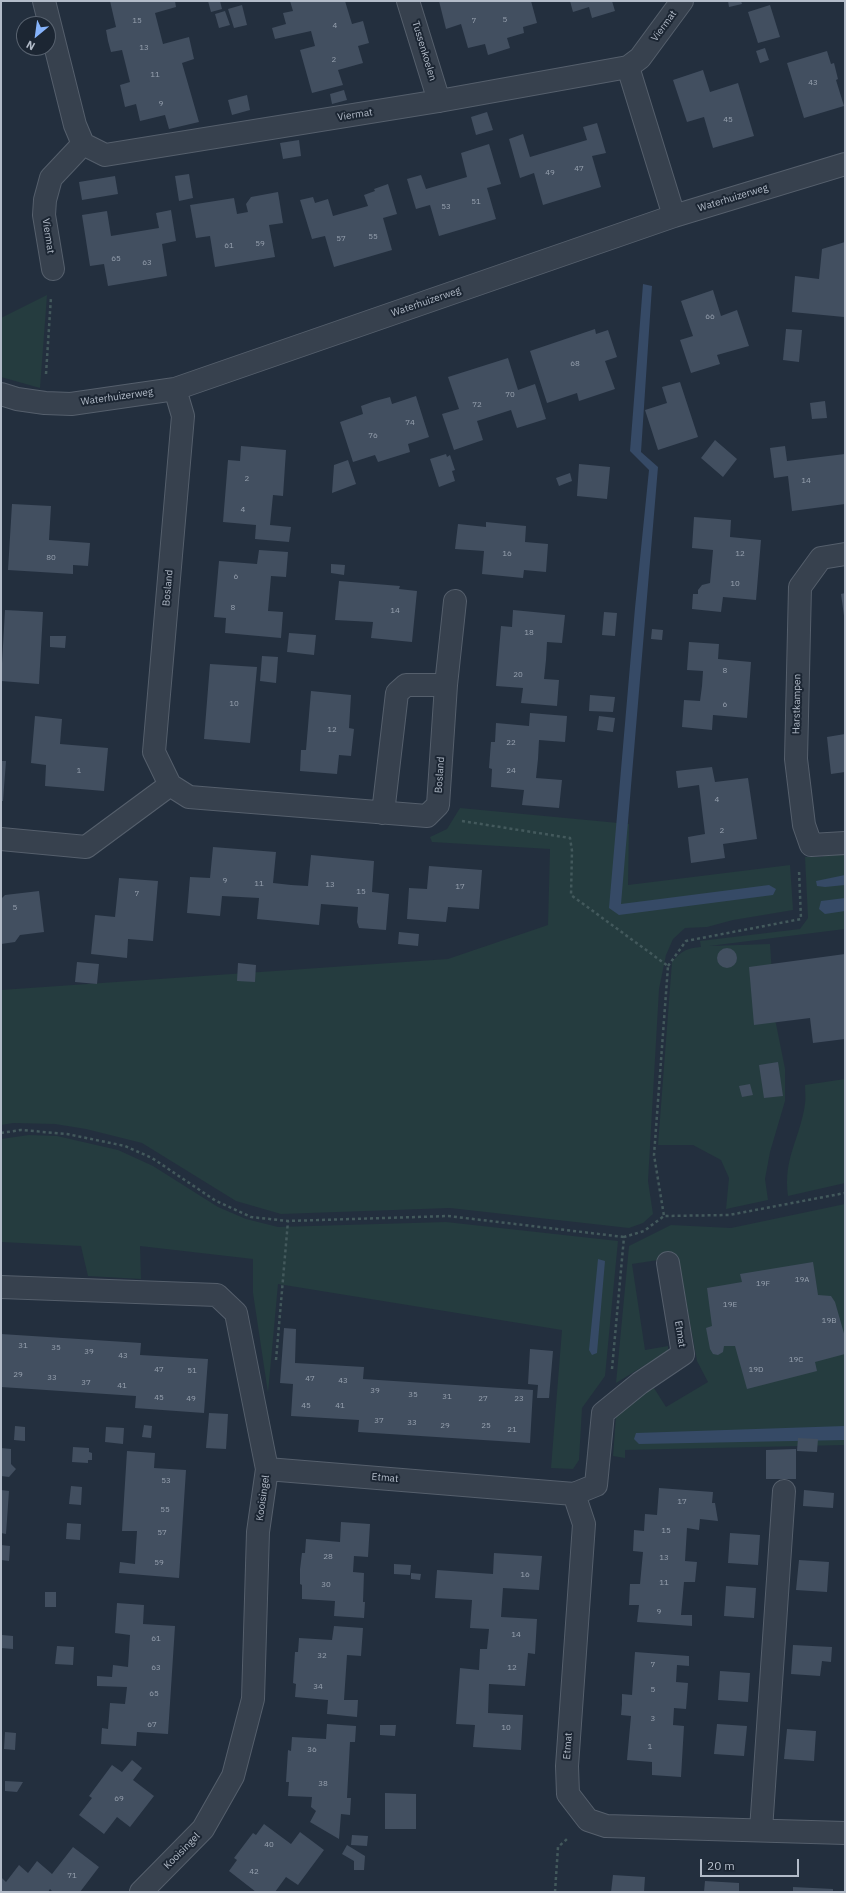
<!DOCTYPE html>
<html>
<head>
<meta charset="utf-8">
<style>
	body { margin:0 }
	#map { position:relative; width:846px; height:1893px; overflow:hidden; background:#232f3e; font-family:"IBM Plex Sans",sans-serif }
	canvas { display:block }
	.frame { position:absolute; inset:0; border:2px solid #b3bcc9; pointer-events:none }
	.north { position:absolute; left:16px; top:16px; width:40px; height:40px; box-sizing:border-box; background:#1c2633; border:1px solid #58626f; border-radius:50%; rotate:209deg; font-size:11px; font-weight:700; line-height:16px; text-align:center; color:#b3bcc9 }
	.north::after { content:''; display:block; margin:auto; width:14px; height:18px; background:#86b3fb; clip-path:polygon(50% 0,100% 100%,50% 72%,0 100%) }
	.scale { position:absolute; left:700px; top:1859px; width:99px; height:18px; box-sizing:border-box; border:2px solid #b3bcc9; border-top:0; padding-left:5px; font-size:12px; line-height:14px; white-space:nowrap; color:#b3bcc9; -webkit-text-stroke:3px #1c2633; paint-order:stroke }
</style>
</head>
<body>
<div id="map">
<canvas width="846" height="1893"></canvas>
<div class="frame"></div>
<div class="north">N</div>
<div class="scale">20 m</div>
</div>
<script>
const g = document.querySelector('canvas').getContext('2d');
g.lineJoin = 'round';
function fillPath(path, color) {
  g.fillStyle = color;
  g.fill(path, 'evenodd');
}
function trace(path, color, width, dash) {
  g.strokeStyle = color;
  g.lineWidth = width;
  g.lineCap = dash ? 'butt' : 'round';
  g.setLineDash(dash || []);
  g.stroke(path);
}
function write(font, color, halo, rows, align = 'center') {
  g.font = font + ' "IBM Plex Sans",sans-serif';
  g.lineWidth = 4;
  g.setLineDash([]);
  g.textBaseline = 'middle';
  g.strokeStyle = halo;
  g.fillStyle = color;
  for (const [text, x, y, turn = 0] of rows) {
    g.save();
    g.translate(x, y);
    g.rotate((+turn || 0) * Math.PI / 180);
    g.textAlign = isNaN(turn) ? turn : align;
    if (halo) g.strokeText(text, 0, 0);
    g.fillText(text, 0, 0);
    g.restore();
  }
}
fillPath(new Path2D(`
	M47 295 40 388 1 377V318Z
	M460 808 629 824 628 885 790 865 793 910 733 920 707 927 685 928 673 939 666 955 659 989 648 1181 653 1214 643 1223 629 1228 450 1208 281 1214 236 1201 142 1143 86 1129 55 1124 13 1123 1 1125V990L448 959 548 925 550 849 432 842 430 837 447 829Z
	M838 852H845V929L709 946 770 944 775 1019 785 1069V1101L770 1152 765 1179 768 1200 726 1209 729 1178 721 1160 693 1145H658L672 962C681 951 687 948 701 947L700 941 800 929 808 918 805 857H821Z
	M845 1079V1183L788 1196C783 1158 800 1139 805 1104 806 1098 805 1091 805 1085Z
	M29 1135 57 1136 118 1150 153 1166 218 1207 246 1219 278 1227 446 1222 618 1241 605 1376 582 1408 579 1460 573 1469 551 1468 562 1330 278 1284 268 1393 253 1293V1259L140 1246 141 1279 88 1276 81 1246 1 1242V1139Z
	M845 1204V1445L625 1450V1458L613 1456 616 1416 624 1403 654 1388 666 1407 708 1382 697 1361 678 1257 632 1264 645 1350 668 1346V1351L616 1383 629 1246 671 1225 731 1228Z`), '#253c3f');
fillPath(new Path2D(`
	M643 284 652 286 641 452 658 467 621 904 769 885 776 889 773 895 619 915 609 908 635 608 649 470 630 451Z
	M845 875V885L825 887 817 886 816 881Z
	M845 898V911L825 914 819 909 821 901Z
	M598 1259 605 1261 597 1353 592 1355 589 1350Z
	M845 1426V1440L639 1444 634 1439 636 1433Z`), '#364a66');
fillPath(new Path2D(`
	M110 1H175L176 7 155 13 163 44 189 37 194 59 182 63 199 122 169 129 165 115 140 121 136 104 125 107 120 85 130 82 122 50 111 52 108 41 106 30 116 27Z
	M208 1H220L222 9 211 12Z
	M290 1H345L352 24 363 21 369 43 358 46 363 63 338 70 343 85 312 93 300 50 315 46 311 31 275 39 272 28 286 24 283 13 293 11Z
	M439 1H531L537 23 523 27 524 33 507 38 510 48 488 55 485 44 468 48 461 24 446 29Z
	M570 1H612L615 11 592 18 589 7 573 12Z
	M728 1H741L742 4 729 7Z
	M242 5 247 25 234 28 228 9Z
	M770 5 780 37 758 43 748 12Z
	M225 11 230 25 219 28 215 14Z
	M765 48 769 60 760 63 756 51Z
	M827 51 831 64 834 63 838 79 836 80 844 106 804 118 787 63Z
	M703 70 710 92 738 83 754 136 713 148 704 117 687 122 673 80Z
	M344 90 347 100 332 104 330 94Z
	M247 95 250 110 232 115 228 100Z
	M487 112 493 130 476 135 471 117Z
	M597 123 606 153 592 156 601 187 543 205 534 173 520 178 509 139 523 134 530 157 587 140 583 127Z
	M299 140 301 156 283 159 280 143Z
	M489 144 501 184 487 188 496 219 439 236 430 205 416 209 407 179 421 175 426 189 467 177 461 153Z
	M189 174 193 198 179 201 175 176Z
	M115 176 118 194 82 200 79 182Z
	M388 184 397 214 383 218 392 250 334 267 325 236 312 239 300 200 313 197 315 203 328 199 333 216 368 206 364 195 375 191 374 189Z
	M278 192 283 223 269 225 275 257 215 267 210 236 196 238 190 205 234 198 237 214 248 212 246 204 251 197Z
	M171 210 176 241 162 244 167 276 108 286 104 264 90 266 82 215 107 211 111 236 159 228 156 213Z
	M845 242 844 317 792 312 795 276 819 279 822 249Z
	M713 290 721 316 737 310 749 346 717 355 720 364 691 373 680 340 693 336 681 301Z
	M595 329 596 334 608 330 617 357 605 361 615 389 579 401 577 393 547 403 530 351Z
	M786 329 802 330 799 362 783 360Z
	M508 358 518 390 535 384 546 419 517 428 511 410 477 421 483 440 454 450 442 414 459 409 448 377Z
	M680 382 698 437 658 450 645 410 667 403 662 387Z
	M416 396 429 437 408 444 410 452 378 462 375 455 353 462 340 422 363 414 361 406 375 401 390 397 392 404Z
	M825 401 827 418 812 419 810 403Z
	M715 440 737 459 723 477 701 458Z
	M241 446 286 450 283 496 273 495 270 525 291 527 289 542 255 539 256 525 223 522 228 460 240 461Z
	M785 446 787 461 845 454V504L792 511 788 476 774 478 770 448Z
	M446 454 447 457 450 455 455 470 452 471 455 481 439 487 430 459Z
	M348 460 356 484 332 493 334 465Z
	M579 464 610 467 607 499 577 496Z
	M570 473 572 481 559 486 556 478Z
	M12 504 51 506 49 540 90 543 88 566 73 565V574L8 570Z
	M694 517 731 520 730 537 761 540 756 600 723 597 721 612 692 609 693 594H698V590L702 585 710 583 713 550 692 548Z
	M486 522 526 526 525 542 548 544 546 572 524 570 523 578 482 574 484 551 455 549 458 524 486 527Z
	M259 550 288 552 286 577 271 576 268 611 283 612 281 638 225 633 226 618 214 617 219 561 257 564Z
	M331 564 345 565 344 575 331 573Z
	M339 581 400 586 399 589 417 591 412 642 371 638 373 622 335 620Z
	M845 593V616H844L841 594Z
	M5 610 43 612 39 684 1 681Z
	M513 610 565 615 562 643 547 642 546 660 544 679 559 680 557 706 521 703 523 688 496 686 501 626 512 627Z
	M604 612 617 613 615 636 602 635Z
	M652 629 663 630 662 640 651 639Z
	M289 633 316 635 314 655 287 652Z
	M50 636H66L65 648 50 647Z
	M689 642 719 644 718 659 751 662 747 718 713 715 712 730 682 727 684 700 700 701 702 686 703 671 687 670Z
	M262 656 278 657 276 683 260 681Z
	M210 664 257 667 250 743 204 739Z
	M311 691 351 695 349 728 354 729 351 756 339 755 337 774 300 771 301 750H306Z
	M590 695 615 697 613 712 589 711Z
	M530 713 567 716 565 742 539 740 538 759 536 778 562 780 559 808 522 805 524 790 491 787 492 769 489 768 491 742H495L496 723 529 726Z
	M35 716 62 719 60 744 108 748 104 791 45 786 46 765 31 763Z
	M599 716 615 718 613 732 597 730Z
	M845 734V772L831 774 827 737Z
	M1 761H6L3 801H1Z
	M712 767 715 782 748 778 757 839 723 844 725 858 691 863 688 837 705 834 699 785 678 788 676 771Z
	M213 847 276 852 273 883 291 885 308 886 311 855 374 861 372 892 389 894 386 930 359 928 357 922 358 907 321 904 319 925 257 919 259 898 222 896 220 916 187 913 190 877 210 878Z
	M429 866 482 870 479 909 448 907 446 922 407 919 409 888 427 889Z
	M119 878 158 881 153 941 128 939 127 958 91 954 95 915 115 917Z
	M39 891 44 932 20 935 15 942 1 944V899L5 895Z
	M399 932 419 934 418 946 398 944Z
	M717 958a10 10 0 1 1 20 0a10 10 0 1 1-20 0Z
	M845 954V1039L813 1043 810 1018 754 1025 749 967Z
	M77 962 99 964 97 984 75 982Z
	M238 963 256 965 255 982 237 981Z
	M778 1062 783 1096 764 1098 759 1065Z
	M750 1084 753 1095 742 1097 739 1086Z
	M813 1262 818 1295 831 1296 835 1302 845 1337V1354L815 1362 817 1371 747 1389 735 1346H724L723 1352 718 1355 713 1354 710 1349 706 1328 712 1326 707 1288 742 1282 740 1274Z
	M284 1328 296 1329 295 1363 364 1367 363 1379 533 1390 530 1443 358 1432 359 1420 291 1416 293 1384 280 1383Z
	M1 1334 141 1343 140 1355 208 1359 204 1413 135 1408 136 1396 1 1387Z
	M530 1349 553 1351 549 1398H537L538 1385 528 1384Z
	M209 1413 228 1414 226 1449 206 1448Z
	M144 1425 152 1426 151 1438 142 1437Z
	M15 1426 25 1427V1441L14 1440Z
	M106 1427 124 1428 123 1444 105 1442Z
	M798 1438 818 1439 817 1452 797 1451Z
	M73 1447 89 1448V1452L92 1453V1460H88V1463L72 1462Z
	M1 1448 11 1449V1464L16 1469 9 1477 1 1476Z
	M796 1449V1479H766V1450Z
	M127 1451 155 1453 154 1468 186 1470 179 1578 119 1573 120 1562 135 1564 136 1547 137 1531H122Z
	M71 1486 82 1487 81 1505 69 1504Z
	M659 1488 713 1492 712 1503H715L718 1521 700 1519 699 1530 687 1528 685 1561 697 1562 695 1582H684L681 1615H692V1626L637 1622 639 1605H629L630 1584H640L643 1552 633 1551 634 1530 644 1531 645 1514 657 1515Z
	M1 1490 9 1491 6 1534 1 1533Z
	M804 1490 834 1493 833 1508 803 1506Z
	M341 1522 370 1524 368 1557 354 1556 353 1572 364 1573 363 1602H365L364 1618 334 1616 335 1601 302 1599V1585L300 1584V1569L302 1553H305L306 1539 340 1542Z
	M67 1523 81 1524 80 1540 66 1539Z
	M730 1533 760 1535 758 1565 728 1563Z
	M1 1545 10 1546 9 1561 1 1560Z
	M494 1553 542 1556 539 1590 503 1588 501 1617 537 1619 535 1654 528 1653 525 1686 489 1684 488 1713 523 1715 521 1750 473 1747 475 1725 456 1724 460 1668 479 1670 480 1649H487L489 1629 470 1628 472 1600 435 1598 437 1570 493 1574Z
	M799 1560 829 1562 827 1592 796 1590Z
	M394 1564 411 1565 410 1575 394 1574Z
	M411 1573 421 1574 420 1580 411 1579Z
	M726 1586 756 1588 754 1618 724 1616Z
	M45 1592H56V1607H45Z
	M117 1603 144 1605 143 1624 175 1626 168 1734 137 1732 136 1746 101 1744 102 1728 108 1729 110 1703 125 1704 127 1687 97 1686V1676L112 1677 113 1665 128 1667 130 1635 115 1633Z
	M334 1626 363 1628 361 1656 347 1655 344 1700H358L357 1717 327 1714 328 1700 295 1697 296 1684 293 1683 295 1652H298L299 1638 332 1640Z
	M2 1635 13 1636V1649L1 1648Z
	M793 1645 832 1647 831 1662 822 1661 820 1676 791 1674Z
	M57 1646 74 1647 73 1665 55 1664Z
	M635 1652 689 1656V1666L677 1665 676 1682 688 1683 686 1709 674 1708 673 1725 684 1726 681 1777 652 1775V1762L627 1760 631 1716 621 1715 622 1704V1694L632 1695Z
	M720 1671 750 1673 748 1702 718 1700Z
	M327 1724 356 1726 355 1742H350L347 1798H351L350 1815 341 1814 339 1839 310 1822 316 1811 311 1807 312 1797 288 1796 289 1782H286L288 1750 291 1751 292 1737 326 1739Z
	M717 1724 747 1726 744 1756 714 1754Z
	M380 1725H396L395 1736 380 1735Z
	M787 1729 816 1731 814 1761 784 1759Z
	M5 1732 16 1733 15 1750 4 1749Z
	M132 1760 142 1768 133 1780 154 1796 130 1827 117 1817 104 1834 79 1815 92 1798 89 1796 112 1765 122 1772Z
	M5 1781 23 1782 17 1792 5 1791Z
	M385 1793 416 1794V1829H385Z
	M264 1824 291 1844 300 1832 324 1850 298 1885 286 1877 275 1892H256L229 1871 237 1860 234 1858 253 1833 256 1835Z
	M352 1835 368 1836 367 1846 351 1845Z
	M347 1845 365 1856 364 1870H354V1861L342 1854Z
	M73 1847 99 1867 80 1892H53L50 1889 48 1892H1V1877L6 1882 19 1865 28 1873 37 1861 52 1874Z
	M613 1875 645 1877 644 1892H611Z
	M705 1881 739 1883V1892H704Z
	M793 1887 833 1889V1892H793Z`), '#424f60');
const minor = new Path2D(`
	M44 1 75 125 83 144 105 155 439 101 628 67 640 58 682 1
	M408 1 439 101
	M628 67 674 216
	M53 269 44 215 45 200 51 178 83 144
	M175 389 183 416 154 752 170 785 189 797 427 816 438 805 446 685 455 601
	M1 394 17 399 45 403 71 404 175 389 674 216 845 164
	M845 554 821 558 800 587 796 759 804 825 811 845 845 843
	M383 813 397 693 406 685H446
	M1 839 86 847 170 785
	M1 1287 217 1295 236 1313 267 1469 258 1532 253 1699 233 1776 203 1829 141 1892
	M267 1469 574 1494 584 1524 567 1766 568 1794 588 1820 606 1826 845 1833
	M574 1494 596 1485 603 1413 640 1383 683 1354 668 1263
	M761 1830 784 1491`);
trace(minor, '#555f6c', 24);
trace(new Path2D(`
	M46 374 51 297
	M462 821 570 838 572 851 571 895 668 966 654 1155 664 1216
	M668 966 686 941 801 919 799 870
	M1 1133 21 1130 67 1134 125 1146 152 1158 216 1201 251 1217 288 1221 448 1216 624 1237
	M276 1360 288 1221
	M612 1369 624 1237 644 1231 664 1216 729 1215 845 1193
	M555 1892 558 1847 567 1839`), '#43595c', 2.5, [3, 3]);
trace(minor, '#37414e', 22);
write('8px', '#97a1af', null, [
	["5",505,20],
	["15",137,21],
	["7",474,21],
	["4",335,26],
	["13",144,48],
	["2",334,60],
	["11",155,75],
	["43",813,83],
	["9",161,104],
	["45",728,120],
	["47",579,169],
	["49",550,173],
	["51",476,202],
	["53",446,207],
	["55",373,237],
	["57",341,239],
	["59",260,244],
	["61",229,246],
	["65",116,259],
	["63",147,263],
	["66",710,317],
	["68",575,364],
	["70",510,395],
	["72",477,405],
	["74",410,423],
	["76",373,436],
	["2",247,479],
	["14",806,481],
	["4",243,510],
	["16",507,554],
	["12",740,554],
	["80",51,558],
	["6",236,577],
	["10",735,584],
	["8",233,608],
	["14",395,611],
	["18",529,633],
	["8",725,671],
	["20",518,675],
	["10",234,704],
	["6",725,705],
	["12",332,730],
	["22",511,743],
	["1",79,771],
	["24",511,771],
	["4",717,800],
	["2",722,831],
	["9",225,881],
	["11",259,884],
	["13",330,885],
	["17",460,887],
	["15",361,892],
	["7",137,894],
	["5",15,908],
	["19A",802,1280],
	["19F",763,1284],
	["19E",730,1305],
	["19B",829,1321],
	["31",23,1346],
	["35",56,1348],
	["39",89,1352],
	["43",123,1356],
	["19C",796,1360],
	["47",159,1370],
	["19D",756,1370],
	["51",192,1371],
	["29",18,1375],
	["33",52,1378],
	["47",310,1379],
	["43",343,1381],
	["37",86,1383],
	["41",122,1386],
	["39",375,1391],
	["35",413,1395],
	["31",447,1397],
	["45",159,1398],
	["49",191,1399],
	["27",483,1399],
	["23",519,1399],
	["45",306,1406],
	["41",340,1406],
	["37",379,1421],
	["33",412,1423],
	["29",445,1426],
	["25",486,1426],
	["21",512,1430],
	["53",166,1481],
	["17",682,1502],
	["55",165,1510],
	["15",666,1531],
	["57",162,1533],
	["28",328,1557],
	["13",664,1558],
	["59",159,1563],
	["16",525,1575],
	["11",664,1583],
	["30",326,1585],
	["9",659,1612],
	["14",516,1635],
	["61",156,1639],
	["32",322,1656],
	["7",653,1665],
	["63",156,1668],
	["12",512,1668],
	["34",318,1687],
	["5",653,1690],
	["65",154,1694],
	["3",653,1719],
	["67",152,1725],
	["10",506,1728],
	["1",650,1747],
	["36",312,1750],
	["38",323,1784],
	["69",119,1799],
	["40",269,1845],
	["42",254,1872],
	["71",72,1876]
]);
write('10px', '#b3bcc9', '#1c2633', [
	["Viermat",664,26,-54],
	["Tussenkoelen",424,51,73],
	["Viermat",355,115,-9],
	["Waterhuizerweg",733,198,-17],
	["Viermat",48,236,81],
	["Waterhuizerweg",426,302,-19],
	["Waterhuizerweg",117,397,-8],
	["Bosland",168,588,-85],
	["Harstkampen",797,704,-89],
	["Bosland",440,775,-86],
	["Etmat",680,1334,81],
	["Etmat",385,1478,5],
	["Kooisingel",263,1498,-82],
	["Etmat",568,1746,-86],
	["Kooisingel",182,1851,-45]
]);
</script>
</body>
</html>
